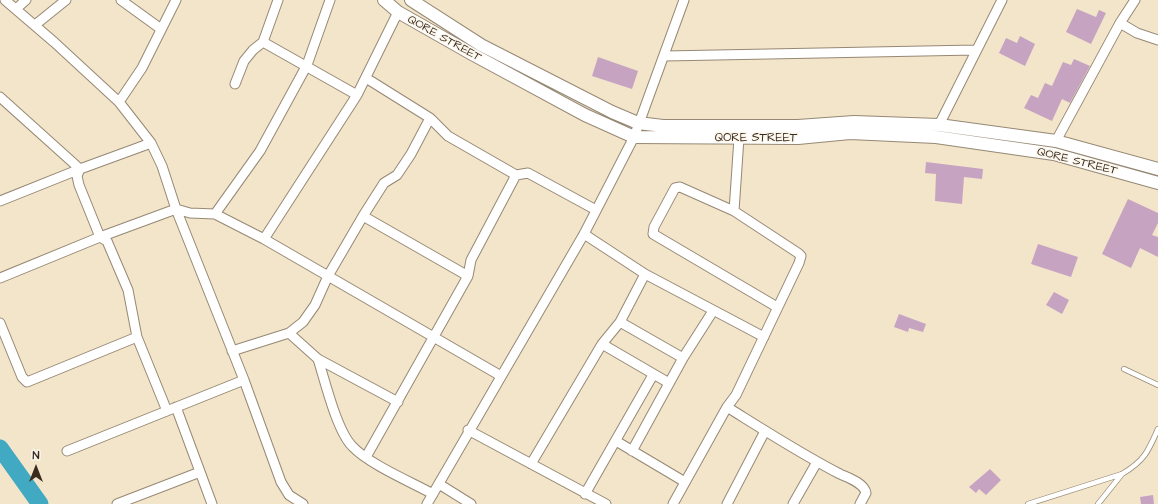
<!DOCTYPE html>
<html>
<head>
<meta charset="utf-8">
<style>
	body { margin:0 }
	#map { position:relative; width:1158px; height:504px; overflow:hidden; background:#f2e5ca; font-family:"Architects Daughter",sans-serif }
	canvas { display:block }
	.north { position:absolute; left:16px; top:448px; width:40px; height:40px; -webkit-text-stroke:3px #fbf7ec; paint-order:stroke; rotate:0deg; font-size:11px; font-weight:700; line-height:16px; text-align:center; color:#3b2a1e }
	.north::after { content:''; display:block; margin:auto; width:14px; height:18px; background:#3b2a1e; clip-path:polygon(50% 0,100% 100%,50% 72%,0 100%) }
</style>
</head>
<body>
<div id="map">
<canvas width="1158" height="504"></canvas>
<div class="north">N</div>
</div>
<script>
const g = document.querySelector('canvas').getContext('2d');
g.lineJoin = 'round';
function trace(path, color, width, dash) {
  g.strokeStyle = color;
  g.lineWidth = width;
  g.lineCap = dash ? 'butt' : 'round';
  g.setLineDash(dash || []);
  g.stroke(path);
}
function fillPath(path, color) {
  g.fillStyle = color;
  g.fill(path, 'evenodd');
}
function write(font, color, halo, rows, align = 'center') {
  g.font = font + ' "Architects Daughter",sans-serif';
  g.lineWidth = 3;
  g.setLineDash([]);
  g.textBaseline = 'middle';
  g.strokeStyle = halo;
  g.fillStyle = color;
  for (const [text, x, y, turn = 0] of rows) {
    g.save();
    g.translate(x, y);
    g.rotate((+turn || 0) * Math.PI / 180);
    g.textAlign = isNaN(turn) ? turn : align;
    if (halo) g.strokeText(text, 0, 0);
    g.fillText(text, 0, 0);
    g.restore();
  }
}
trace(new Path2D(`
	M0 448 40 504`), '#41a9c1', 17);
fillPath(new Path2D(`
	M1077 9 1096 17 1099 10 1106 13 1091 44 1066 32Z
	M1020 36 1035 44 1025 66 999 53 1006 38 1017 43Z
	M598 57 638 71 632 89 592 76Z
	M1074 59 1090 66 1070 103 1062 99 1052 121 1024 108 1031 95 1038 98 1045 83 1052 86 1063 62 1071 65Z
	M926 162 983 169 982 179 964 177 962 204 935 201 936 174 925 173Z
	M1128 199 1158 213V223L1152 235 1158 237V257L1140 248 1131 268 1102 254Z
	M1038 244 1078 257 1071 277 1031 264Z
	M1054 292 1069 300 1062 314 1046 305Z
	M899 314 926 324 923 332 909 328 908 332 894 327Z
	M990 469 1001 480 986 495 979 489 976 493 969 487Z
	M1153 495 1154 504H1141L1140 497Z`), '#c7a3c2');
const lane = new Path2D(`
	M1124 369 1158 385
	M1028 504 1122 474C1144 461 1148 452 1158 429
	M1098 504 1122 474`);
const street = new Path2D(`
	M5 0 54 42 119 102 151 143 162 166 176 209 244 380 281 482 289 495 303 504
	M121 0 161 29
	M16 9 26 0
	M1120 23 1137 33 1158 40
	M35 25 66 0
	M263 42 357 95
	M665 56 975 50
	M366 78 430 118 448 136 516 175 528 173 596 210
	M235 84 244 61 253 50 263 42 278 0
	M0 97 80 169 77 176 79 185 100 237 107 241 128 290 137 337 167 411
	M119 102 142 68 176 0
	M939 125 1002 0
	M1056 141 1120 23 1135 0
	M0 201 80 169 151 143
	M734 211 739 138
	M215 214 260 151 307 65 330 0
	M363 216 468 276
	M584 234 645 274 764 337
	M264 239 357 95 398 12
	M0 278 100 237 176 209 190 213 215 214 264 239 501 376
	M620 322 683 358
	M0 323 22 377 27 382 137 337
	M289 333 318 359 398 402
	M602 344 669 383
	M232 351 289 333 303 322 315 305 328 276 363 216 384 183 397 175 411 154 430 118
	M318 359C325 381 337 432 353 447 369 464 411 482 433 494
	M176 407 212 504
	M727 407C764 430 801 454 840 474 849 478 864 483 866 493L860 504
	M468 430 606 504
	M616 441 685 482
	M67 451 244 380
	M632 451 683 358 713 311
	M366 457 468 276 471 260 516 175
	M531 464 602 344 620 322 645 274
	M439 484 471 504
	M585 494 653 375
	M117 504 200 472
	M427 504 584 234 634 137 684 0
	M673 504 727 407 736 395 799 263 801 256 798 253 734 211 680 187 675 188 654 227 653 234 777 307
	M727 504 765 431
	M793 504 817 462`);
const secondary = new Path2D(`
	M384 0 398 12 472 54 585 115 634 137 798 138 850 133 936 137 1054 154 1158 183
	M411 0 481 45 612 112 638 123 663 126H798L854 122 939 125 1056 141 1158 169`);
trace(lane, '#968874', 6);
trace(street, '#968874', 11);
trace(secondary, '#968874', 14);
trace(lane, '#fff', 4.5);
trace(street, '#fff', 9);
trace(secondary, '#fff', 12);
write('12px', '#3b2a1e', '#fbf7ec', [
	["QORE STREET",444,39,29],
	["QORE STREET",756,138],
	["QORE STREET",1077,162,14]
]);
</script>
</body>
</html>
